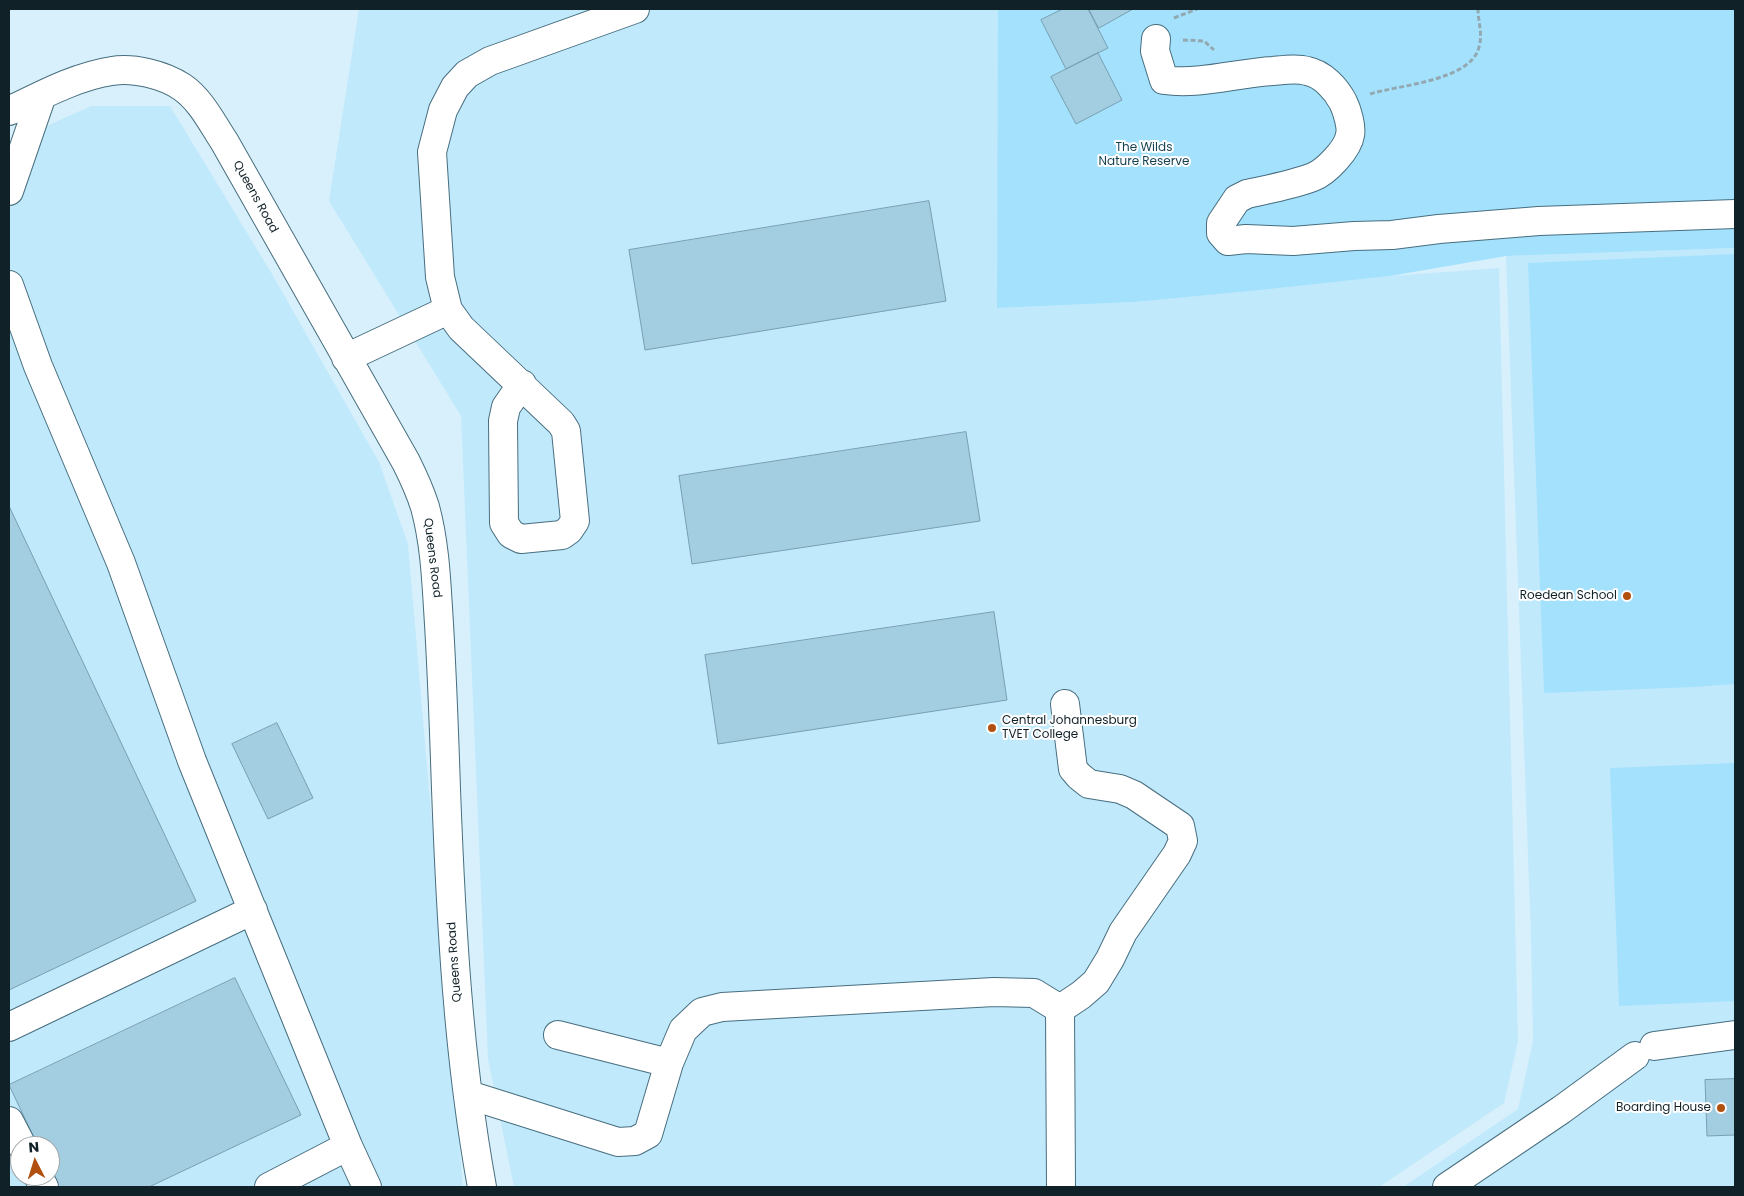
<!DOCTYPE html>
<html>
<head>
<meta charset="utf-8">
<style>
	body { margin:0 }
	#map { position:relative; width:1744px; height:1196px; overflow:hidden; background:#d7f0fb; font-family:Poppins,sans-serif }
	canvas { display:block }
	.frame { position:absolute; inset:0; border:10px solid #112128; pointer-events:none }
	.north { position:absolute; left:10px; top:1136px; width:50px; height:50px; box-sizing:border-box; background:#fff; border:1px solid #a0a6a9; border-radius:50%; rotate:355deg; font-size:14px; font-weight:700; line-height:20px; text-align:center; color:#112128 }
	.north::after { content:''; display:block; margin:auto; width:18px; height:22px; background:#b1500f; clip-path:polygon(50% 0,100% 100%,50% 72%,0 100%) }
</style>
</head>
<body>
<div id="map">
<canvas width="1744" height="1196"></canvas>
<div class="frame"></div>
<div class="north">N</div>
</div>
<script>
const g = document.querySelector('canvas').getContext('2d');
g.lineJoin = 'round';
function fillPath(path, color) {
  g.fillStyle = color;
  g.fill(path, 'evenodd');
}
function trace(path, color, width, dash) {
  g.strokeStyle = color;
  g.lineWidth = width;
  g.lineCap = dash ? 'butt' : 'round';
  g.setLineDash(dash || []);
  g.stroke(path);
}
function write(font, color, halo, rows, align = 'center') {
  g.font = font + ' Poppins,sans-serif';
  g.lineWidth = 4;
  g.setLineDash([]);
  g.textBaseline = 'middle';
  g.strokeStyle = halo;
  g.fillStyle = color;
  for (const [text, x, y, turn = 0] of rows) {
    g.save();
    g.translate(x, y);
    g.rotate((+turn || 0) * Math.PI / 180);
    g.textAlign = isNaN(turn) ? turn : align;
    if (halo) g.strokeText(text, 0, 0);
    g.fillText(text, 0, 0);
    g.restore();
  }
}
fillPath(new Path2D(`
	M359 9H998V308L1135 302 1390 276 1499 268 1518 1041 1504 1103 1379 1187H514L488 1059 461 416 329 201Z
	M91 106H170L272 274 379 462 408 544 463 1187H9V143ZM20 1146H50V1176H20Z
	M1735 248V1187H1403L1518 1109 1533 1041 1531 937 1506 256Z`), '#c1e9fc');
fillPath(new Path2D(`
	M998 9H1735V248L1506 256 1390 276 1260 290 1135 302 997 308Z
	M1735 254V684L1694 687 1544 693 1528 263Z
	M1735 763V1001L1619 1006 1610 768Z`), '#a4e1fd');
const building = new Path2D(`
	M1063 9H1088L1108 48 1066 69 1041 20Z
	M1089 9H1133L1099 28Z
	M1098 53 1122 100 1076 124 1051 77Z
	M929 201 946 301 645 350 629 250Z
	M966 432 980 521 692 564 679 476Z
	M9 506 196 901 9 990Z
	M994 612 1007 700 718 744 705 655Z
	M277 723 313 798 268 819 232 744Z
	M235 978 301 1115 149 1187H57L50 1172V1146H38L9 1085Z
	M1735 1079V1135L1707 1136 1705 1080Z`);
fillPath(building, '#a3cde0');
trace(building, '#78a0b2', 1);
const minor = new Path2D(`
	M1156 39 1155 51 1164 80C1200 85 1237 73 1273 71 1284 70 1297 68 1307 71 1323 74 1336 89 1343 102 1347 110 1352 127 1350 135 1348 149 1326 172 1313 177 1292 185 1269 189 1247 194L1237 199 1221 223V233L1228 241 1246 239 1293 241 1354 236 1392 235 1439 229 1539 221 1735 214
	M9 111C40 96 77 76 112 71 133 67 164 75 182 87 201 100 212 123 224 141L406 462C413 476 420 491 425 507 434 540 436 574 438 608 442 668 444 729 446 789 451 922 458 1056 482 1187
	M9 191 42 95
	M9 285 38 366 121 563 192 761 348 1146 367 1187
	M448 310 440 277 432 152 443 110 455 87 467 74 490 61 635 9
	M346 358 448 310 461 328 561 423 566 431 575 521 569 530 562 535 521 539 511 534 504 523 503 421 506 407 522 384
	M1060 1009 1081 995 1096 982 1110 959 1123 932 1177 854 1183 841 1180 826 1134 795 1120 789 1089 784 1079 776 1073 769 1065 704
	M9 1027 253 910
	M558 1035 669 1063
	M1654 1046 1735 1035
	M469 1095 618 1142 635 1141 648 1134 669 1063 683 1030 702 1012 722 1007 994 992 1034 993 1060 1009 1061 1187
	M9 1121 22 1146
	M38 1176 44 1187
	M269 1187 348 1146
	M1447 1187 1561 1110 1635 1056`);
trace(minor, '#476e7f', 30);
trace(new Path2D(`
	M1174 18 1197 9
	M1183 40 1204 41 1214 50
	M1370 94C1398 85 1471 81 1479 47 1483 34 1478 22 1478 9`), '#93a9b2', 3, [5, 2.5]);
trace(minor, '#fff', 28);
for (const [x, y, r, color] of [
	[1627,596,5,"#b1500f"],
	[992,728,5,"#b1500f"],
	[1721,1108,5,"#b1500f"]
]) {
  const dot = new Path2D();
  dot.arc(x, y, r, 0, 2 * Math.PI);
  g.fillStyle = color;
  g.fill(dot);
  trace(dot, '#fff', 2);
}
write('12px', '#143f50', '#fff', [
	["The Wilds",1144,148],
	["Nature Reserve",1144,162]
]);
write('12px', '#112128', '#fff', [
	["Queens Road",255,197,61],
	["Queens Road",432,558,83],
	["Queens Road",455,962,-94]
]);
write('12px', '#112128', '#fff', [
	["Roedean School",1617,596],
	["Central Johannesburg",1002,721,"left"],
	["TVET College",1002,735,"left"],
	["Boarding House",1711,1108]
], 'right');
</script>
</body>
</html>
